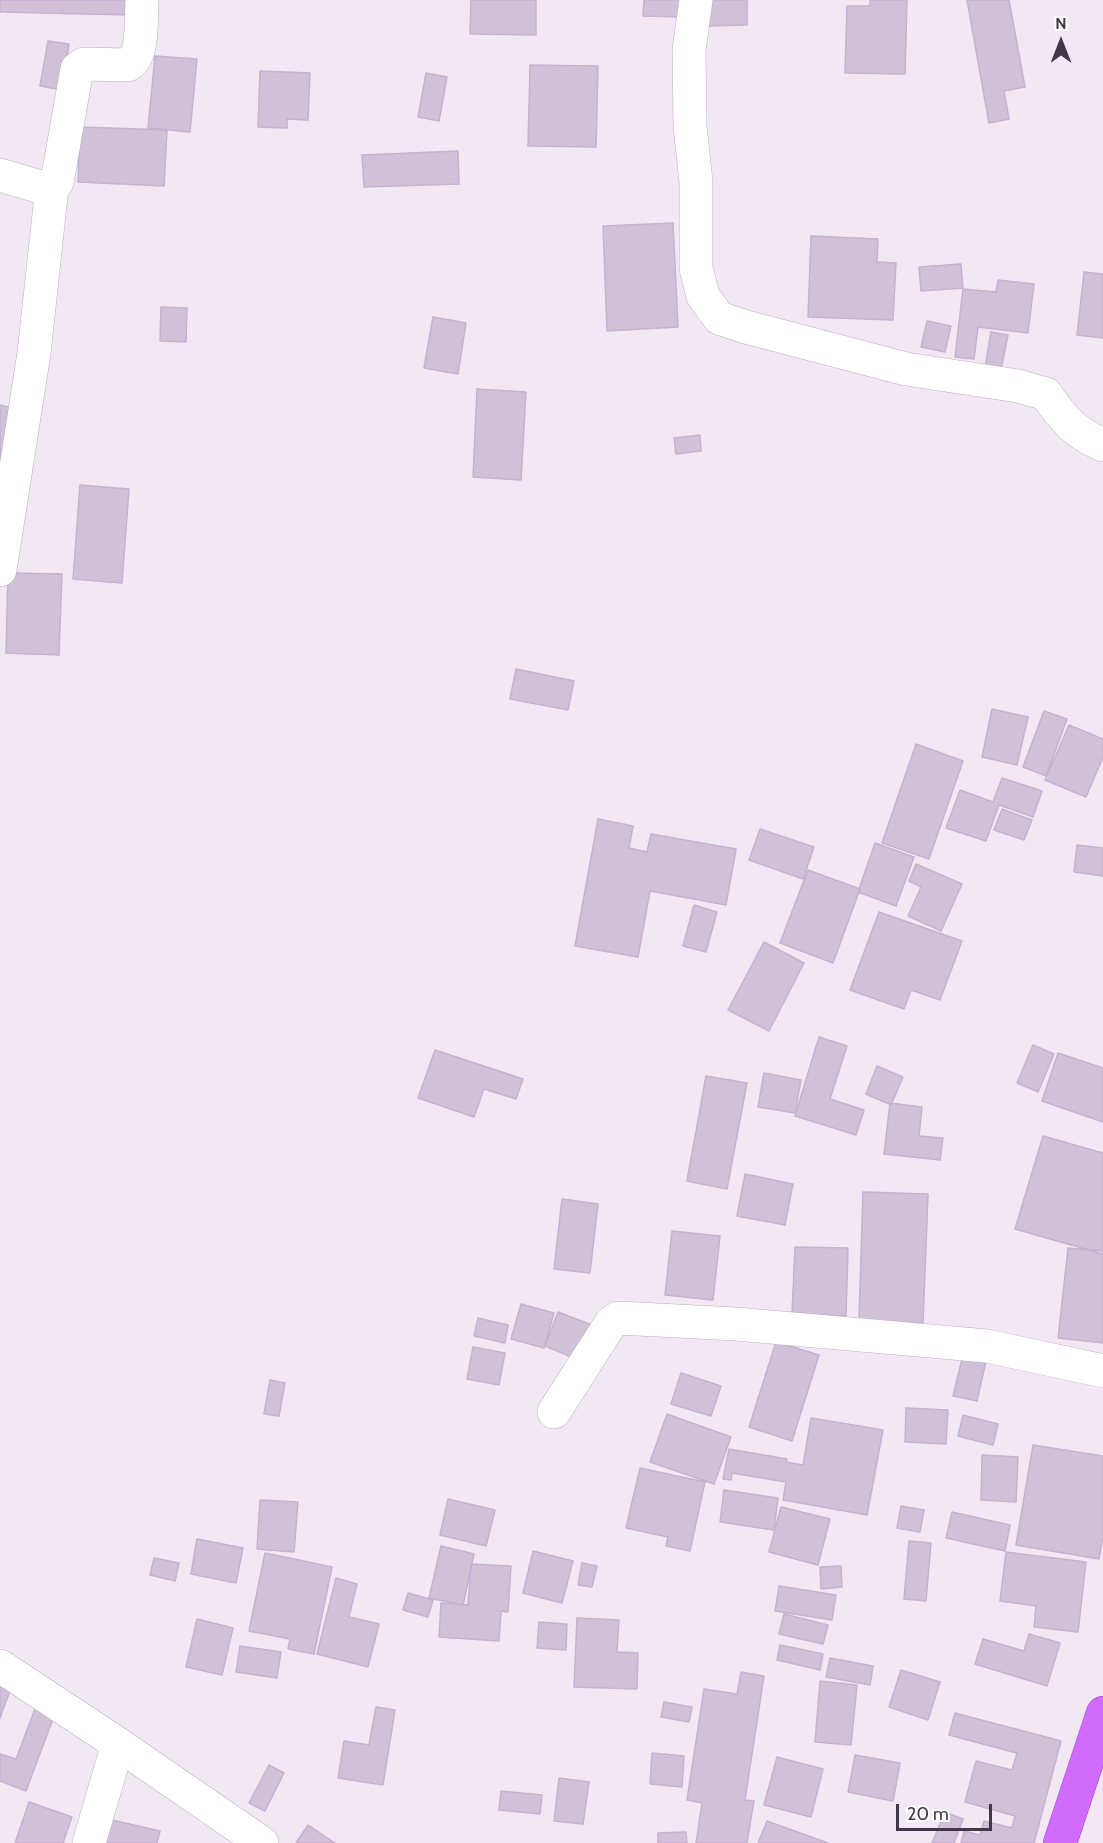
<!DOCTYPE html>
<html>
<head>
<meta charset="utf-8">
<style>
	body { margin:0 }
	#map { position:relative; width:1103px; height:1843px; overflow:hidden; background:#f1e8f4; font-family:Cabin,sans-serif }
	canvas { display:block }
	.north { position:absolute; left:1031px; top:12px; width:60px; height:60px; -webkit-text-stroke:4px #fff; paint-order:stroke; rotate:0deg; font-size:16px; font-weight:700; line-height:24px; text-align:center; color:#413748 }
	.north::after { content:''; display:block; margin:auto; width:21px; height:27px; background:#413748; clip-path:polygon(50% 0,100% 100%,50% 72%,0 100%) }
	.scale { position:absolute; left:896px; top:1804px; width:96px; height:27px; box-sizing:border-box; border:3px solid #413748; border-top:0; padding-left:8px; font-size:18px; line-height:21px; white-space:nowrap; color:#413748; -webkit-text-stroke:4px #fff; paint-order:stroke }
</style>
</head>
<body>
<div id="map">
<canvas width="1103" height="1843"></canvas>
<div class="north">N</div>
<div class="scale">20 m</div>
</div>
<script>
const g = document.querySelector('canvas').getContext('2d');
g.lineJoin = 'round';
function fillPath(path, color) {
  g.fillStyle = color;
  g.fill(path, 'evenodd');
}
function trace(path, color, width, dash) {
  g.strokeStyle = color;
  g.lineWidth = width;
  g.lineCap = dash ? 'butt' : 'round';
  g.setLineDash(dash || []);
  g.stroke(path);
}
const building = new Path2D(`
	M0 0H130L129 15 0 12Z
	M471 0H536V35L470 34Z
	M644 0H681L680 17 643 16Z
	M705 0H747V25L706 26Z
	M870 0H907L905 74 845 73 847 6H870Z
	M967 0H1009L1025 87 1004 91 1009 119 989 123Z
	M48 41 69 44 62 90 40 86Z
	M155 56 197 59 190 132 148 128Z
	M530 65 598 66 596 147 528 146Z
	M260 71 310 73 308 120 287 119V128L258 127Z
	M426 73 447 77 439 121 418 117Z
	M80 127 167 130 164 186 78 182Z
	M458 151 459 184 364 187 362 155Z
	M673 223 678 327 607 331 603 226Z
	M811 236 878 239 877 262 896 263 893 320 808 317Z
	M961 264 963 288 921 291 919 267Z
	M1084 272 1103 274V338L1077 335Z
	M998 280 1034 284 1028 333 978 327 974 359 955 357 963 289 996 292Z
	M161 307 187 308 186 342 160 341Z
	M433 317 466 323 458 374 424 368Z
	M927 321 951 326 945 352 921 347Z
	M991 332 1008 335 1001 370 985 367Z
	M477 389 526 392 521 480 473 477Z
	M0 405 16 409 4 459 0 458Z
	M700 435 701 451 676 454 674 438Z
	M80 485 129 489 122 583 73 579Z
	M8 573 62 574 59 655 6 653Z
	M516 669 574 681 568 710 510 699Z
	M992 709 1028 717 1017 765 982 757Z
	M1044 711 1067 719 1046 776 1023 767Z
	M1069 725 1103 739V757L1086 797 1045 780Z
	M916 744 963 761 929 859 882 843Z
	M1002 778 1042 791 1033 817 999 805 986 841 946 828 960 790 993 802Z
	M1002 809 1032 820 1024 840 994 830Z
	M598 819 633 826 629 848 647 852 651 834 736 849 726 905 650 891 638 957 575 946Z
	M760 829 814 847 803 879 749 860Z
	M875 843 914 857 896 906 858 892Z
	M1077 845 1103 848V876L1074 872Z
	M916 864 962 884 941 931 908 916 921 887 909 881Z
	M808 870 860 889 833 963 780 943Z
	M694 905 717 912 706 952 683 946Z
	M879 912 962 941 940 1000 911 990 904 1009 850 990Z
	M764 942 804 963 769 1031 728 1010Z
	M819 1037 847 1046 830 1099 864 1110 856 1135 795 1116Z
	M1033 1045 1054 1054 1038 1092 1017 1083Z
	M435 1050 523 1079 516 1099 484 1089 474 1117 418 1098Z
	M1058 1053 1103 1068V1122L1042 1101Z
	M877 1066 903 1077 891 1105 866 1094Z
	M764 1073 801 1080 795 1113 758 1107Z
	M706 1076 747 1083 727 1189 687 1181Z
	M890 1103 922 1107 919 1136 943 1138 940 1160 884 1154Z
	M1043 1136 1103 1153V1254L1015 1229Z
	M745 1174 793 1184 785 1225 737 1216Z
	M863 1192 928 1194 923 1323 859 1320Z
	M562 1199 598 1204 590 1273 554 1269Z
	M672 1231 720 1236 713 1300 665 1295Z
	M795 1247 848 1248 846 1316 792 1314Z
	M1068 1248 1103 1251V1343L1058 1338Z
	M521 1304 554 1313 544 1348 511 1339Z
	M558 1312 592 1325 579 1360 545 1346Z
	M478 1318 508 1325 505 1343 474 1336Z
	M776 1342 819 1355 792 1441 749 1427Z
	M473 1347 505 1353 499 1385 467 1379Z
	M963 1355 986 1361 977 1401 953 1396Z
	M681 1373 721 1386 711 1416 671 1404Z
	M270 1380 285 1383 279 1416 264 1414Z
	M906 1408 948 1410 946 1444 905 1442Z
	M667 1414 731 1437 714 1484 650 1462Z
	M963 1415 998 1424 993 1445 958 1436Z
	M811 1418 883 1430 867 1515 783 1500 786 1482 732 1473 731 1480 723 1479 729 1449 787 1459 786 1462 803 1465Z
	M1033 1445 1103 1456V1536L1099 1559 1016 1545Z
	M982 1455 1018 1457 1016 1502 981 1500Z
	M640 1468 705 1482 690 1551 666 1546 668 1537 626 1528Z
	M724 1490 778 1498 774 1530 720 1522Z
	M448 1499 495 1510 486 1546 440 1535Z
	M260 1500 298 1502 294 1552 257 1549Z
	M901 1506 924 1510 920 1532 897 1528Z
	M781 1507 830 1519 818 1565 769 1552Z
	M952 1512 1010 1525 1005 1551 946 1538Z
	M197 1539 243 1548 236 1583 191 1574Z
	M909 1541 931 1543 926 1601 904 1599Z
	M441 1546 474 1554 463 1605 429 1598Z
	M533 1551 573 1561 562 1603 523 1593Z
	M1006 1552 1086 1562 1078 1632 1034 1627 1036 1606 1000 1601Z
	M265 1553 332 1567 314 1654 288 1649 290 1639 249 1631Z
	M154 1558 179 1563 175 1581 150 1575Z
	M582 1563 597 1566 592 1587 578 1585Z
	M471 1564 511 1566 508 1612 501 1611 499 1641 439 1637 441 1603 468 1605Z
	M841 1566 842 1587 821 1589 820 1567Z
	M336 1578 357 1584 349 1617 379 1624 368 1667 317 1654Z
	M779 1586 836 1595 832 1620 775 1611Z
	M408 1593 433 1600 428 1617 403 1610Z
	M784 1614 828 1625 823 1644 779 1634Z
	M577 1618 619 1620 617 1652 638 1653 637 1689 574 1687Z
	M197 1619 233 1628 222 1675 186 1667Z
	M539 1622 567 1624 566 1650 537 1648Z
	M1029 1634 1060 1643 1047 1686 975 1664 983 1639 1024 1651Z
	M780 1645 823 1654 820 1670 777 1660Z
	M240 1646 281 1652 277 1678 236 1672Z
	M830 1658 873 1666 870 1685 826 1677Z
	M901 1670 940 1682 928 1720 889 1707Z
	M0 1671 15 1677 0 1718Z
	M741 1672 764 1676 745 1800 754 1801 747 1843H696L702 1803 687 1800 704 1689 737 1694Z
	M820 1681 857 1685 851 1745 815 1742Z
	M664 1702 692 1707 689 1722 661 1717Z
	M376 1707 395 1710 383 1785 338 1778 344 1741 369 1745Z
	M35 1709 54 1716 26 1791 0 1781V1754L16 1759Z
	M955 1713 1061 1741 1034 1843H961L964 1831 980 1835 984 1821 1012 1828 1015 1816 965 1802 976 1761 1012 1770 1017 1753 949 1735Z
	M652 1753 684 1756 682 1787 650 1784Z
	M855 1755 900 1763 893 1801 848 1792Z
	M777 1757 823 1769 811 1817 764 1805Z
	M269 1765 284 1773 265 1811 249 1803Z
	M559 1778 589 1782 583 1824 554 1821Z
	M501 1791 542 1795 540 1814 499 1810Z
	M29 1802 72 1817 63 1843H15Z
	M945 1812 963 1819 954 1843H932Z
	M103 1818 160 1831 157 1843H98Z
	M767 1821 828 1843H758Z
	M308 1825 335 1843H296Z
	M686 1832 687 1843H658V1833Z`);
fillPath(building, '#d0c1d9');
trace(building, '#c5b1d0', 1.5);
const street = new Path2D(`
	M696 0 689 50 690 126 696 182V268L703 296 719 318 746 327 906 369 1018 386 1046 394C1063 419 1075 433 1103 445
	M0 175 44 188 52 187 57 182 77 69 84 64 128 65C144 58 141 16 142 0
	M0 570 34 353 52 187
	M554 1412 611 1323 618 1318 736 1324 987 1346 1103 1371
	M0 1666 118 1744 262 1843
	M89 1843 118 1744`);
const highway = new Path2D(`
	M1060 1843 1103 1713`);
trace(street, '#bcaec2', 34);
trace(highway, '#a53adc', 34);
trace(street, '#fff', 33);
trace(highway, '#d06bfc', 33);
</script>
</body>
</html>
